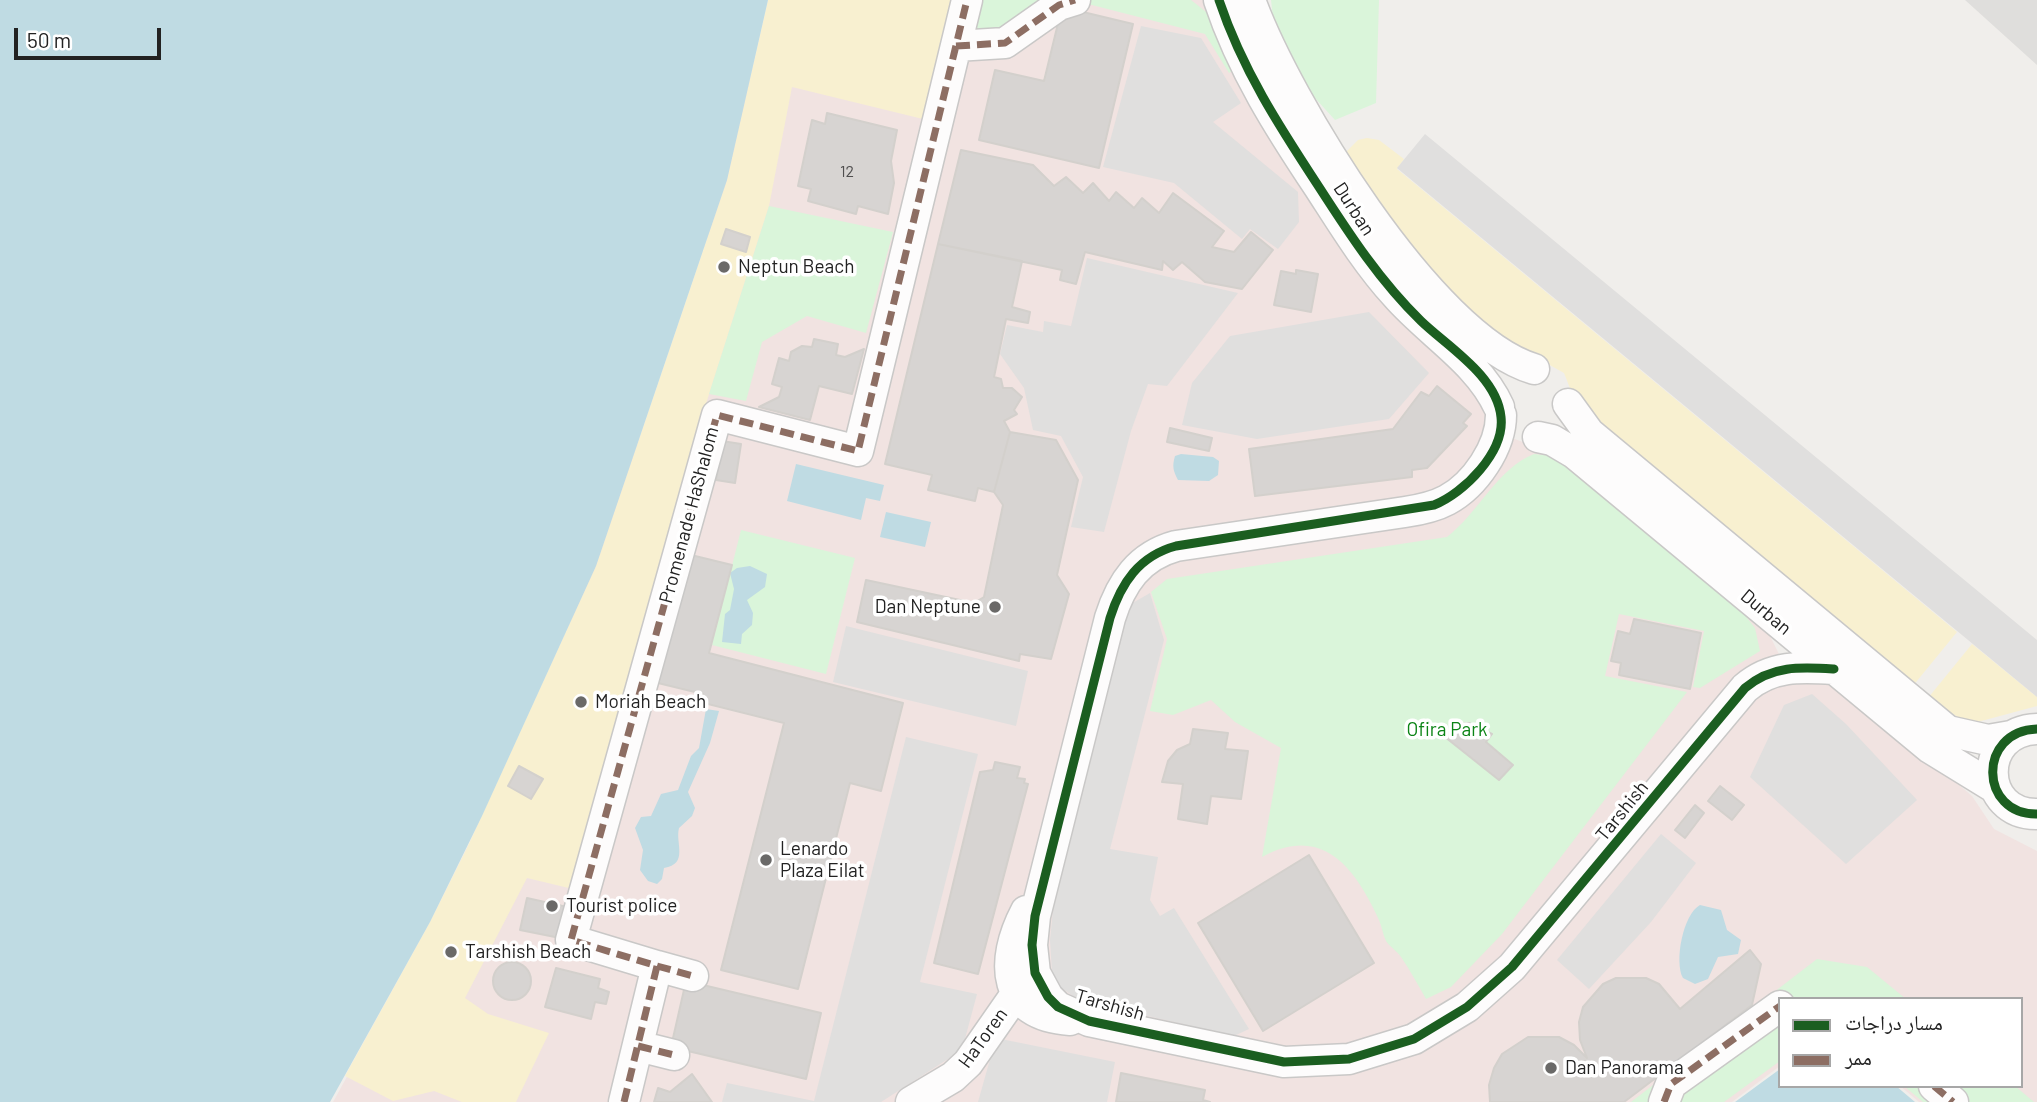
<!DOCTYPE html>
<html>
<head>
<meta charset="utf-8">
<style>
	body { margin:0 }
	#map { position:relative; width:2037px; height:1102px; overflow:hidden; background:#f0eeeb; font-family:Barlow,"Noto Naskh Arabic",sans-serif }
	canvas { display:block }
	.legend { position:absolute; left:1778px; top:997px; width:245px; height:91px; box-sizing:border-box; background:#fff; border:2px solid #a7a7a7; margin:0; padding:9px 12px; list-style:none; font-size:21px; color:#222 }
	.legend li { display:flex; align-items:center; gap:14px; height:35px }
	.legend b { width:35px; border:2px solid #a7a7a7 }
	.scale { position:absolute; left:14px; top:28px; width:147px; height:32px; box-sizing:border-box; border:4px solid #222; border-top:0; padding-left:9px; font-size:21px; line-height:24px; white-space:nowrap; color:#222; -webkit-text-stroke:5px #fff; paint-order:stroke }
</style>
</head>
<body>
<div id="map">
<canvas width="2037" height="1102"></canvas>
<ul class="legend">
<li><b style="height:9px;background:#1b5e20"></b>مسار دراجات</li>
<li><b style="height:9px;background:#8d6e63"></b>ممر</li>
</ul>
<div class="scale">50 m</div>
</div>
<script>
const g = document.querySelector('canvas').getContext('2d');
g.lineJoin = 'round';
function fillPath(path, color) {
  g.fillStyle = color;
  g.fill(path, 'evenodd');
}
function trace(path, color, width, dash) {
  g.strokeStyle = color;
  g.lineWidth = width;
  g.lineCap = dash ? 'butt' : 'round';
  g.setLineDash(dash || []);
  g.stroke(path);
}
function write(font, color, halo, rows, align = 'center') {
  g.font = font + ' Barlow,sans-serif';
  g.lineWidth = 7;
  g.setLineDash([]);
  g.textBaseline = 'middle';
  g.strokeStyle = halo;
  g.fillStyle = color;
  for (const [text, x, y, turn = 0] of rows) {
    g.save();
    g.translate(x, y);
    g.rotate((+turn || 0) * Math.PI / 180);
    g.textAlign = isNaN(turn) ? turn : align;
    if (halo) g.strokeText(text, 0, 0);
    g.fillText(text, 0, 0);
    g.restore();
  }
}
fillPath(new Path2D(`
	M1965 0H2037V65Z`), '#dfdedc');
fillPath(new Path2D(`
	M771 0H1216L1488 397 1512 438 1531 445 1554 447 1767 630 1783 662 1852 693 1972 796 1994 829 2037 851V1102H1919L1900 1086H2021V999H1780V1066L1732 1102H333L432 923 556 660 688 309Z`), '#f1e3e1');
fillPath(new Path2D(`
	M768 0H957L927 120 792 87 769 206 705 407 577 890 527 878 465 998 488 1014 549 1033 516 1102H462L434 1091 393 1101 345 1076 430 922 467 848 596 566 727 180Z
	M1367 138 1379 140 1404 159 1397 169 1957 632 1912 687 1579 411 1564 373 1489 331 1423 263 1340 158 1358 140Z
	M1972 644 2037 697V706L1974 723 1964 721 1928 698Z`), '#f8f0d0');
fillPath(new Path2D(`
	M976 0H1191L1210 15 1235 69 1229 73 1205 34 1088 4 1024 44 967 32Z
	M1271 0H1379L1376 103 1335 120 1304 86 1275 37Z
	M769 206 893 232 866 333 807 316 762 342 746 401 709 394Z
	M1534 454 1552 456 1737 605 1755 628 1760 651 1700 688 1693 687 1704 631 1619 614 1605 676 1687 692 1502 934 1451 987 1426 999C1418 985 1410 970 1401 957 1397 951 1390 947 1386 941 1383 935 1382 927 1379 920 1355 867 1322 824 1262 857L1281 748 1235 722 1211 700 1173 715 1150 711 1167 639 1151 592 1167 579 1447 537C1478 513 1498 468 1534 454Z
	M741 530 855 558 826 674 712 645Z
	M1817 959 1867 967 1906 999H1780V1061L1724 1102H1631Z
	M1904 1086H2015L2034 1102H1923Z`), '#daf5da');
fillPath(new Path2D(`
	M1141 26 1201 38 1241 103 1213 122 1298 192 1299 222 1278 249 1250 229 1242 239 1174 183 1103 167Z
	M1425 134 2037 640V697L1397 168Z
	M1087 258 1238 293 1167 386 1148 384 1131 431 1104 532 1071 527 1083 477 1061 436 1033 430 1024 388 1000 354 1007 325 1043 332 1044 321 1071 326Z
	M1369 312 1429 373 1389 419 1257 439 1182 425 1192 383 1230 336Z
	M1150 593 1164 640 1110 849 1158 857 1150 900 1160 916 1174 908 1249 1029 1234 1036 1079 1000 1060 987 1052 973 1050 940 1055 889 1124 608Z
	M846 626 1028 671 1016 726 833 682Z
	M1812 694 1846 724 1917 800 1846 864 1750 777 1784 705Z
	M906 737 978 754 920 982 977 994 962 1050 881 1102H722L727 1083 814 1101Z
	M1661 834 1696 863 1651 922 1589 989 1557 960Z
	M996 1038 1115 1062 1107 1102H978Z`), '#e0dfde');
fillPath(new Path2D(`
	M0 0H768L727 180 596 566 482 816 430 922 330 1102H0Z
	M1181 454 1213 457 1219 461 1218 475 1209 481 1178 480C1173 471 1172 466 1175 456Z
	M796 464 884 485 880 501 866 498 861 520 787 501Z
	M886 512 931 522 925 547 880 537Z
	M750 566 767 574 765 587 747 600 753 613 752 625 742 634 741 644 722 642 725 614 730 610 734 589 730 573 737 568Z
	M706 709 719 711 710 743 688 792 695 808 692 816 679 828C675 843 689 864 664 868L662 879 657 884 648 881 640 870 643 850 635 828 641 817 651 816 661 794 678 790 691 756 699 748Z
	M1700 905 1721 910 1727 930 1741 940 1738 954 1718 957 1708 979 1695 984 1683 978C1674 962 1683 914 1700 905Z
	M1780 1069V1086H1896L1915 1102H1735Z`), '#bfdbe3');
const building = new Path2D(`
	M1062 7 1133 24 1099 168 979 140 995 70 1044 81Z
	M827 113 897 130 891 161 894 183 888 214 858 206 856 214 808 201 811 189 798 186 812 120 825 124Z
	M961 150 1033 165 1054 186 1066 177 1083 193 1093 183 1109 201 1116 192 1134 208 1142 198 1159 213 1173 193 1224 231 1212 247 1234 252 1251 232 1273 250 1242 289 1205 282 1182 262 1173 270 1163 261 1162 270 1085 252 1076 284 1060 280 1062 270 938 244Z
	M726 229 750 237 746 252 721 244Z
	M938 244 1022 261 1012 307 1030 312 1028 323 1006 319 994 377 1001 379 1003 388H1012L1022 397 1014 410 1017 414 1004 421 1010 432 994 492 978 488 975 501 928 490 932 475 885 464Z
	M1296 270 1318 274 1311 312 1274 305 1281 271 1296 274Z
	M814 339 838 344 836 355 845 357 864 349 852 394 819 386 810 420 759 407 779 397 782 387 772 384 779 358 789 361 791 352 802 346 812 347Z
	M1437 386 1471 414 1463 423 1467 426 1427 468 1412 470V477L1255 496 1249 449 1393 429 1421 392 1429 396Z
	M1170 428 1212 438 1209 451 1167 442Z
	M1010 432 1056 440 1078 480 1057 575 1069 594 1051 659 1020 654 1019 661 857 622 866 580 974 603 984 597 1003 505 994 492Z
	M722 441 741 444 735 483 716 480Z
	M691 555 732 565 709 653 903 703 881 791 850 783 798 989 721 970 784 723 700 702 703 694 658 683Z
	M1634 619 1701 633 1690 689 1619 675 1621 663 1611 661 1618 631 1630 634Z
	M1469 723 1492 734 1486 742 1513 765 1499 780 1445 737 1459 724Z
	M1193 729 1228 733 1225 749 1248 751 1241 799 1211 796 1207 824 1178 819 1183 784 1162 782 1168 761 1177 750 1190 744Z
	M995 762 1020 767 1017 778 1025 779 1024 783 1028 784 978 974 934 963 980 772 993 770Z
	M519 766 543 779 531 799 508 786Z
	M1720 786 1744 805 1732 820 1708 801Z
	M1695 805 1704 813 1685 838 1675 830Z
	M1309 855 1374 963 1263 1031 1198 923Z
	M527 898 567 907 560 938 520 930Z
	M1750 950 1761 964 1752 1005 1624 1102H1490L1489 1085 1494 1068 1502 1054 1528 1037H1559L1574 1045 1587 1058 1580 1040 1579 1022 1583 1007 1603 984 1616 978H1646L1659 984 1680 1009Z
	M493 981a19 19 0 1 1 38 0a19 19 0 1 1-38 0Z
	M556 968 600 979 598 988 609 992 606 1004 595 1002 591 1019 545 1007Z
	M686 981 821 1013 806 1079 671 1047Z
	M1121 1073 1205 1090 1203 1100 1210 1102H1116Z
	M692 1074 712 1102H654L658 1088 670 1092Z`);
fillPath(building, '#d7d4d2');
trace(building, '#d3d0cc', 2);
const minor = new Path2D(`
	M1219 0C1242 69 1279 127 1319 187 1343 224 1366 262 1396 295 1429 333 1478 361 1499 407
	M1250 0C1286 100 1430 338 1534 369
	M956 46 1005 43 1059 5 1075 0
	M1568 404 1589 433 1948 731 1988 740 2011 736
	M1501 415C1501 447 1475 485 1447 500 1434 507 1419 510 1405 512L1176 546C1139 556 1121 583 1110 618L1035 916 1032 945 1035 973 1048 997 1058 1007 1089 1021 1284 1062 1349 1059 1414 1039 1467 1007 1512 967 1745 688C1772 665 1801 667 1834 669
	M1538 437 1552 440 1574 453 1930 748 1995 788
	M2037 729C1977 731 1979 815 2037 814
	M1026 911C999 962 1002 1016 1070 1020
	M657 966 693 976
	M638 1046 674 1055
	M1934 1086 1953 1102
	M624 1102 657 966 571 940 717 415 858 451 967 0
	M911 1102 953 1077 968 1063 1016 994
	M1664 1102 1671 1084 1780 1006`);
trace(minor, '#c9c8c7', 33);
trace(minor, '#fdfcfc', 30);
trace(new Path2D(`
	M956 46 1005 43 1059 5 1075 0
	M657 966 693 976
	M638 1046 674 1055
	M1934 1086 1953 1102
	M624 1102 657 966 571 940 717 415 858 451 967 0
	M1664 1102 1671 1084 1780 1006`), '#8d6e63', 7, [14, 7]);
trace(new Path2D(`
	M1219 0C1242 69 1279 126 1319 187 1350 235 1380 281 1421 321 1448 347 1497 376 1501 417 1505 452 1464 493 1434 505L1176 546C1139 556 1121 583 1110 618L1035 916 1032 945 1035 973 1048 997 1058 1007 1089 1021 1284 1062 1349 1059 1414 1039 1467 1007 1512 967 1745 688C1772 665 1801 667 1834 669
	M2037 729C1977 731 1979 815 2037 814`), '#1b5e20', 9);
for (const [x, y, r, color] of [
	[724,267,7,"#6a6968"],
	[995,607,7,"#6a6968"],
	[581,702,7,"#6a6968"],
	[766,860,7,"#6a6968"],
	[552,906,7,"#6a6968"],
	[451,952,7,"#6a6968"],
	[1551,1068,7,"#6a6968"]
]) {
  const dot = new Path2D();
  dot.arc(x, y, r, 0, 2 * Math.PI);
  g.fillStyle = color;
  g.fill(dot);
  trace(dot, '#fff', 2.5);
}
write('16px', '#4f4e4e', null, [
	["12",847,172]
]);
write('19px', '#222', '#fff', [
	["Durban",1354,209,57],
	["Promenade HaShalom",689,515,-75],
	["Durban",1766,612,40],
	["Tarshish",1622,811,-51],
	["Tarshish",1110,1005,16],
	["HaToren",983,1038,-54]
]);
write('19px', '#222', '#fff', [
	["Neptun Beach",738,267],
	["Dan Neptune",981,607,"right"],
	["Moriah Beach",595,702],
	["Lenardo",780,849],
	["Plaza Eilat",780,871],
	["Tourist police",566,906],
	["Tarshish Beach",465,952],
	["Dan Panorama",1565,1068]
], 'left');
write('19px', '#0c8416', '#fff', [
	["Ofira Park",1447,730]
]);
</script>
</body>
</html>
